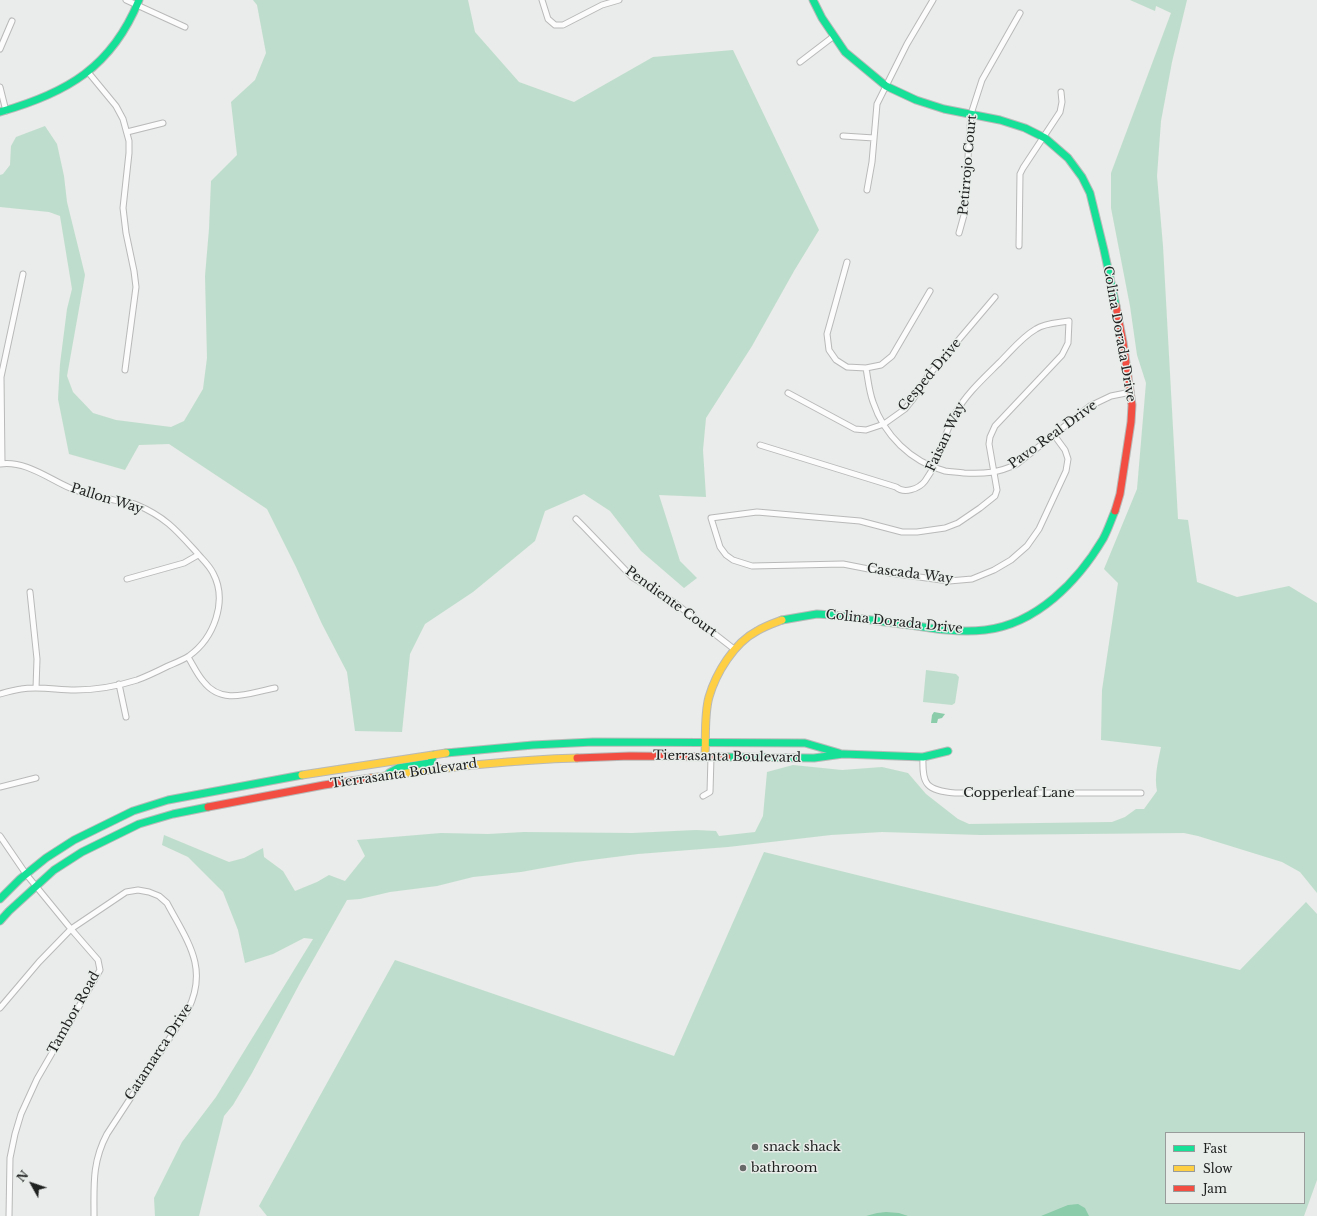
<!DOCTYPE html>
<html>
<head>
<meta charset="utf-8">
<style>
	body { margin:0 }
	#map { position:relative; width:1317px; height:1216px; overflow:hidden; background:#e9ecea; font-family:"Libre Baskerville",serif }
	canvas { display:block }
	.legend { position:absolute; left:1165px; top:1132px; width:140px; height:72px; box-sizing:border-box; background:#e8edea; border:1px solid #989c9a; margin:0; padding:5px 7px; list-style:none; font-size:12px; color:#202221 }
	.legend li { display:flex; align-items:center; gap:8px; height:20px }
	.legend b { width:20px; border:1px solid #989c9a }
	.north { position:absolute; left:12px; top:1164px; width:40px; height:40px; -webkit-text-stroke:3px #e8edea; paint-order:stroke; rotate:310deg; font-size:11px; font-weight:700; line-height:16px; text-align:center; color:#202221 }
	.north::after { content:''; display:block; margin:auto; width:14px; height:18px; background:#202221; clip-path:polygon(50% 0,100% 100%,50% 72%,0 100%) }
</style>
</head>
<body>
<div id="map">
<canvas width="1317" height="1216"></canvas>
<ul class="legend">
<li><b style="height:5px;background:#16e098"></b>Fast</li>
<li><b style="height:5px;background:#ffcf43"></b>Slow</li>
<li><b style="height:5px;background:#f24e42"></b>Jam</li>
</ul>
<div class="north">N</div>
</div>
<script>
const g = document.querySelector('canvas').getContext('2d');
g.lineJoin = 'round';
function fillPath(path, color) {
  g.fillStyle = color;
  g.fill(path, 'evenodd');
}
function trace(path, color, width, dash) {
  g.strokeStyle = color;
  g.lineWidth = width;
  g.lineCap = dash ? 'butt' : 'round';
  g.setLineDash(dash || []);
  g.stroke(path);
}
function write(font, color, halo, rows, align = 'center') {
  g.font = font + ' "Libre Baskerville",serif';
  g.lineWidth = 3;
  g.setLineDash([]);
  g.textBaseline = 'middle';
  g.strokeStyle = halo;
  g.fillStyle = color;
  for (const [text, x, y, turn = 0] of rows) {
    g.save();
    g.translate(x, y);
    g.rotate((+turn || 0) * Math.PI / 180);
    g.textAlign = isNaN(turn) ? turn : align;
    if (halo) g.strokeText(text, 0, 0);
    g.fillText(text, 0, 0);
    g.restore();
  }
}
fillPath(new Path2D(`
	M253 0H468L475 32 519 82 574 102 653 57 733 50 819 230 794 271 752 346 706 418 703 450 706 497 659 495 680 561 697 578 684 588 641 551 610 511 584 494 545 511 535 541 473 592 425 624 410 654 402 732 355 731 347 672 322 624 296 567 267 509 169 444 139 445 125 470 69 454 58 399 60 364 67 309 72 289 60 216 49 212 0 207V175L3 174 10 165 11 146 16 137 45 126 57 144 64 176 67 202 85 275 67 376 73 392 93 413 116 420 171 427 184 421 203 389 207 358 205 276 209 229 211 181 237 155 231 102 255 80 266 53 257 5Z
	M1130 0H1187L1172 62 1161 121 1157 176 1163 246 1178 519 1188 520 1197 582 1237 597 1289 586 1317 603V893L1300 872 1282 862 1198 836 1184 833 981 835 882 832 831 835 728 847 638 854 576 862 521 872 473 877 437 886 390 892 360 899 347 900 300 983 252 1073 233 1105 224 1116 199 1216H155L154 1198 182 1142 216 1097 313 939 304 938 273 954 245 963 238 930 223 892 188 857 162 845 164 835 229 862 244 858 263 848 264 857 283 871 295 891 317 882 329 875 345 881 365 856 357 840 441 833 488 834 524 832 632 833 696 830 716 831 719 836 755 832 763 816 767 772 793 765 842 770 882 767 908 773 926 794 958 819 969 824 1112 822 1125 817 1136 809H1144L1157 791C1154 776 1158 762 1161 747L1101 740 1102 690 1118 583 1104 569 1137 489 1146 383 1137 355 1130 306 1111 208V173L1171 13 1156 6 1155 11Z
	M926 670 956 674 959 677 955 703 952 705 923 702Z
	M764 852 1240 970 1306 902 1317 914V1180L1304 1216H267L259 1206 395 960 674 1056ZM1166 1133H1304V1203H1166Z`), '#bfddcc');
fillPath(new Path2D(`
	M934 712 945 714 942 718 938 719 937 723H931L932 715Z
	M1078 1204 1085 1208 1089 1216H1041L1068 1205Z
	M886 1212 899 1213 908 1216H866L877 1213Z`), '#8bccab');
const street = new Path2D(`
	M126 0 185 27
	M542 0 548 19 555 25H563L602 5 619 0
	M0 49 12 21
	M800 62 834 36
	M88 72 116 106 123 119 129 141V153L123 208 126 233 134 271 136 287 125 370
	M0 87 6 111
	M127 132 163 123
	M843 136 874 138
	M867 190 872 162 877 104 907 44 933 0
	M959 233 964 215 971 114 982 80 1020 13
	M1019 246 1020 174 1023 168 1060 112 1062 102 1061 92
	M847 262 827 334 829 350 836 360 847 367 866 368 881 365 892 356 930 291
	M866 368C868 379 869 391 873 402 884 435 911 462 945 471 951 472 958 472 964 473 985 474 998 473 1017 464L1090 406 1111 396 1131 392
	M788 393 855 429 866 430 884 424 905 409 913 399 928 376 995 297
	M760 445 896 487C904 494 919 489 925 481 940 461 943 435 955 414 966 394 984 378 1000 362 1012 350 1022 337 1036 329 1045 323 1058 323 1069 321L1068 343 1062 355 995 426 990 437 989 444 997 490 995 496 980 508 958 523 945 528 917 532H902L860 521 757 512 711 518 720 547 726 555 733 560 752 566 843 564 889 573 949 581 972 579 994 570 1011 560 1027 546 1039 529 1066 471 1068 459 1065 450 1054 435
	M2 463 1 377 23 274
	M0 464C25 460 49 479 70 488 84 494 99 497 114 500 121 502 130 502 137 505 166 517 178 532 198 554 203 560 209 565 213 573 228 601 214 638 189 656 183 660 175 663 168 666 158 671 148 676 137 680 118 686 95 690 75 690 57 690 39 686 21 689 14 690 7 692 0 694
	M576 519 584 527 632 577 675 603 734 649
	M127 579 184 563 198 555
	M30 592 37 659 36 688
	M188 657C193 665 197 674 203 681 222 706 249 693 275 688
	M119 684 126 717
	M923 757C922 785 926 790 955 793H1141
	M0 787 36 778
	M703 796 710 792 711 757
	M0 836 26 874 71 929 98 960 100 970 37 1079 21 1114 15 1134 10 1158 9 1216
	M0 1008 39 962 71 929 126 892 138 890 149 892 159 896 167 903C187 941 209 967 188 1010L107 1134C92 1162 94 1185 94 1216`);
const fast = new Path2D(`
	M813 0 822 18 845 52 886 86 916 100 944 109 1000 120 1025 128 1045 138 1068 158 1082 177 1090 193 1104 250 1116 306
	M0 112C67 93 112 67 139 0
	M782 620 817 614 832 615C858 618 884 622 910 625 935 629 960 633 985 630 1037 624 1078 581 1103 539 1108 530 1111 520 1115 511
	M446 753 533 745 593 742 805 743 839 753
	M727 757 814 758 843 754 923 757 948 751
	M389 773 398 768 430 763 434 755
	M0 899 20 879 46 858 74 840 133 811 168 800 302 775
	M0 921 9 911 54 870 82 852 139 824 173 814 208 807`);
const slow = new Path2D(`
	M705 756C706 737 704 715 709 697 716 673 734 643 757 631 765 626 774 623 782 620
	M302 775 446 753
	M371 778C439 768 507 760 577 758`);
const jam = new Path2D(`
	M1115 511 1120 494 1131 422 1132 405 1123 342 1116 306
	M577 758 630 756 727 757
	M208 807 324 785 371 778`);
trace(street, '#b8b9b8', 7);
trace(fast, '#b8b9b8', 9);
trace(slow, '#b8b9b8', 9);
trace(jam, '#b8b9b8', 9);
trace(street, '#fcfcfc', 5);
trace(fast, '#16e098', 7);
trace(slow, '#ffcf43', 7);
trace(jam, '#f24e42', 7);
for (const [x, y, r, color] of [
	[755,1147,4,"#666967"],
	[743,1168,4,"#666967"]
]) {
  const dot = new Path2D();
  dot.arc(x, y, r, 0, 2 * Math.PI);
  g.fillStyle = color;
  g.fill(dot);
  trace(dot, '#e8edea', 1.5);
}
write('13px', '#202221', '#e8edea', [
	["Petirrojo Court",968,165,-85],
	["Colina Dorada Drive",1119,334,80],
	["Cesped Drive",930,375,-50],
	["Pavo Real Drive",1053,435,-36],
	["Faisan Way",946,437,-65],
	["Pallon Way",107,499,17],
	["Cascada Way",910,574,7],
	["Pendiente Court",671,602,36],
	["Colina Dorada Drive",894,622,6],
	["Tierrasanta Boulevard",727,757,1],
	["Tierrasanta Boulevard",404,774,-8],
	["Copperleaf Lane",1019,793],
	["Tambor Road",74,1013,-61],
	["Catamarca Drive",159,1052,-57]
]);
write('13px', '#202221', '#e8edea', [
	["snack shack",763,1147],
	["bathroom",751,1168]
], 'left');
</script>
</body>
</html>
